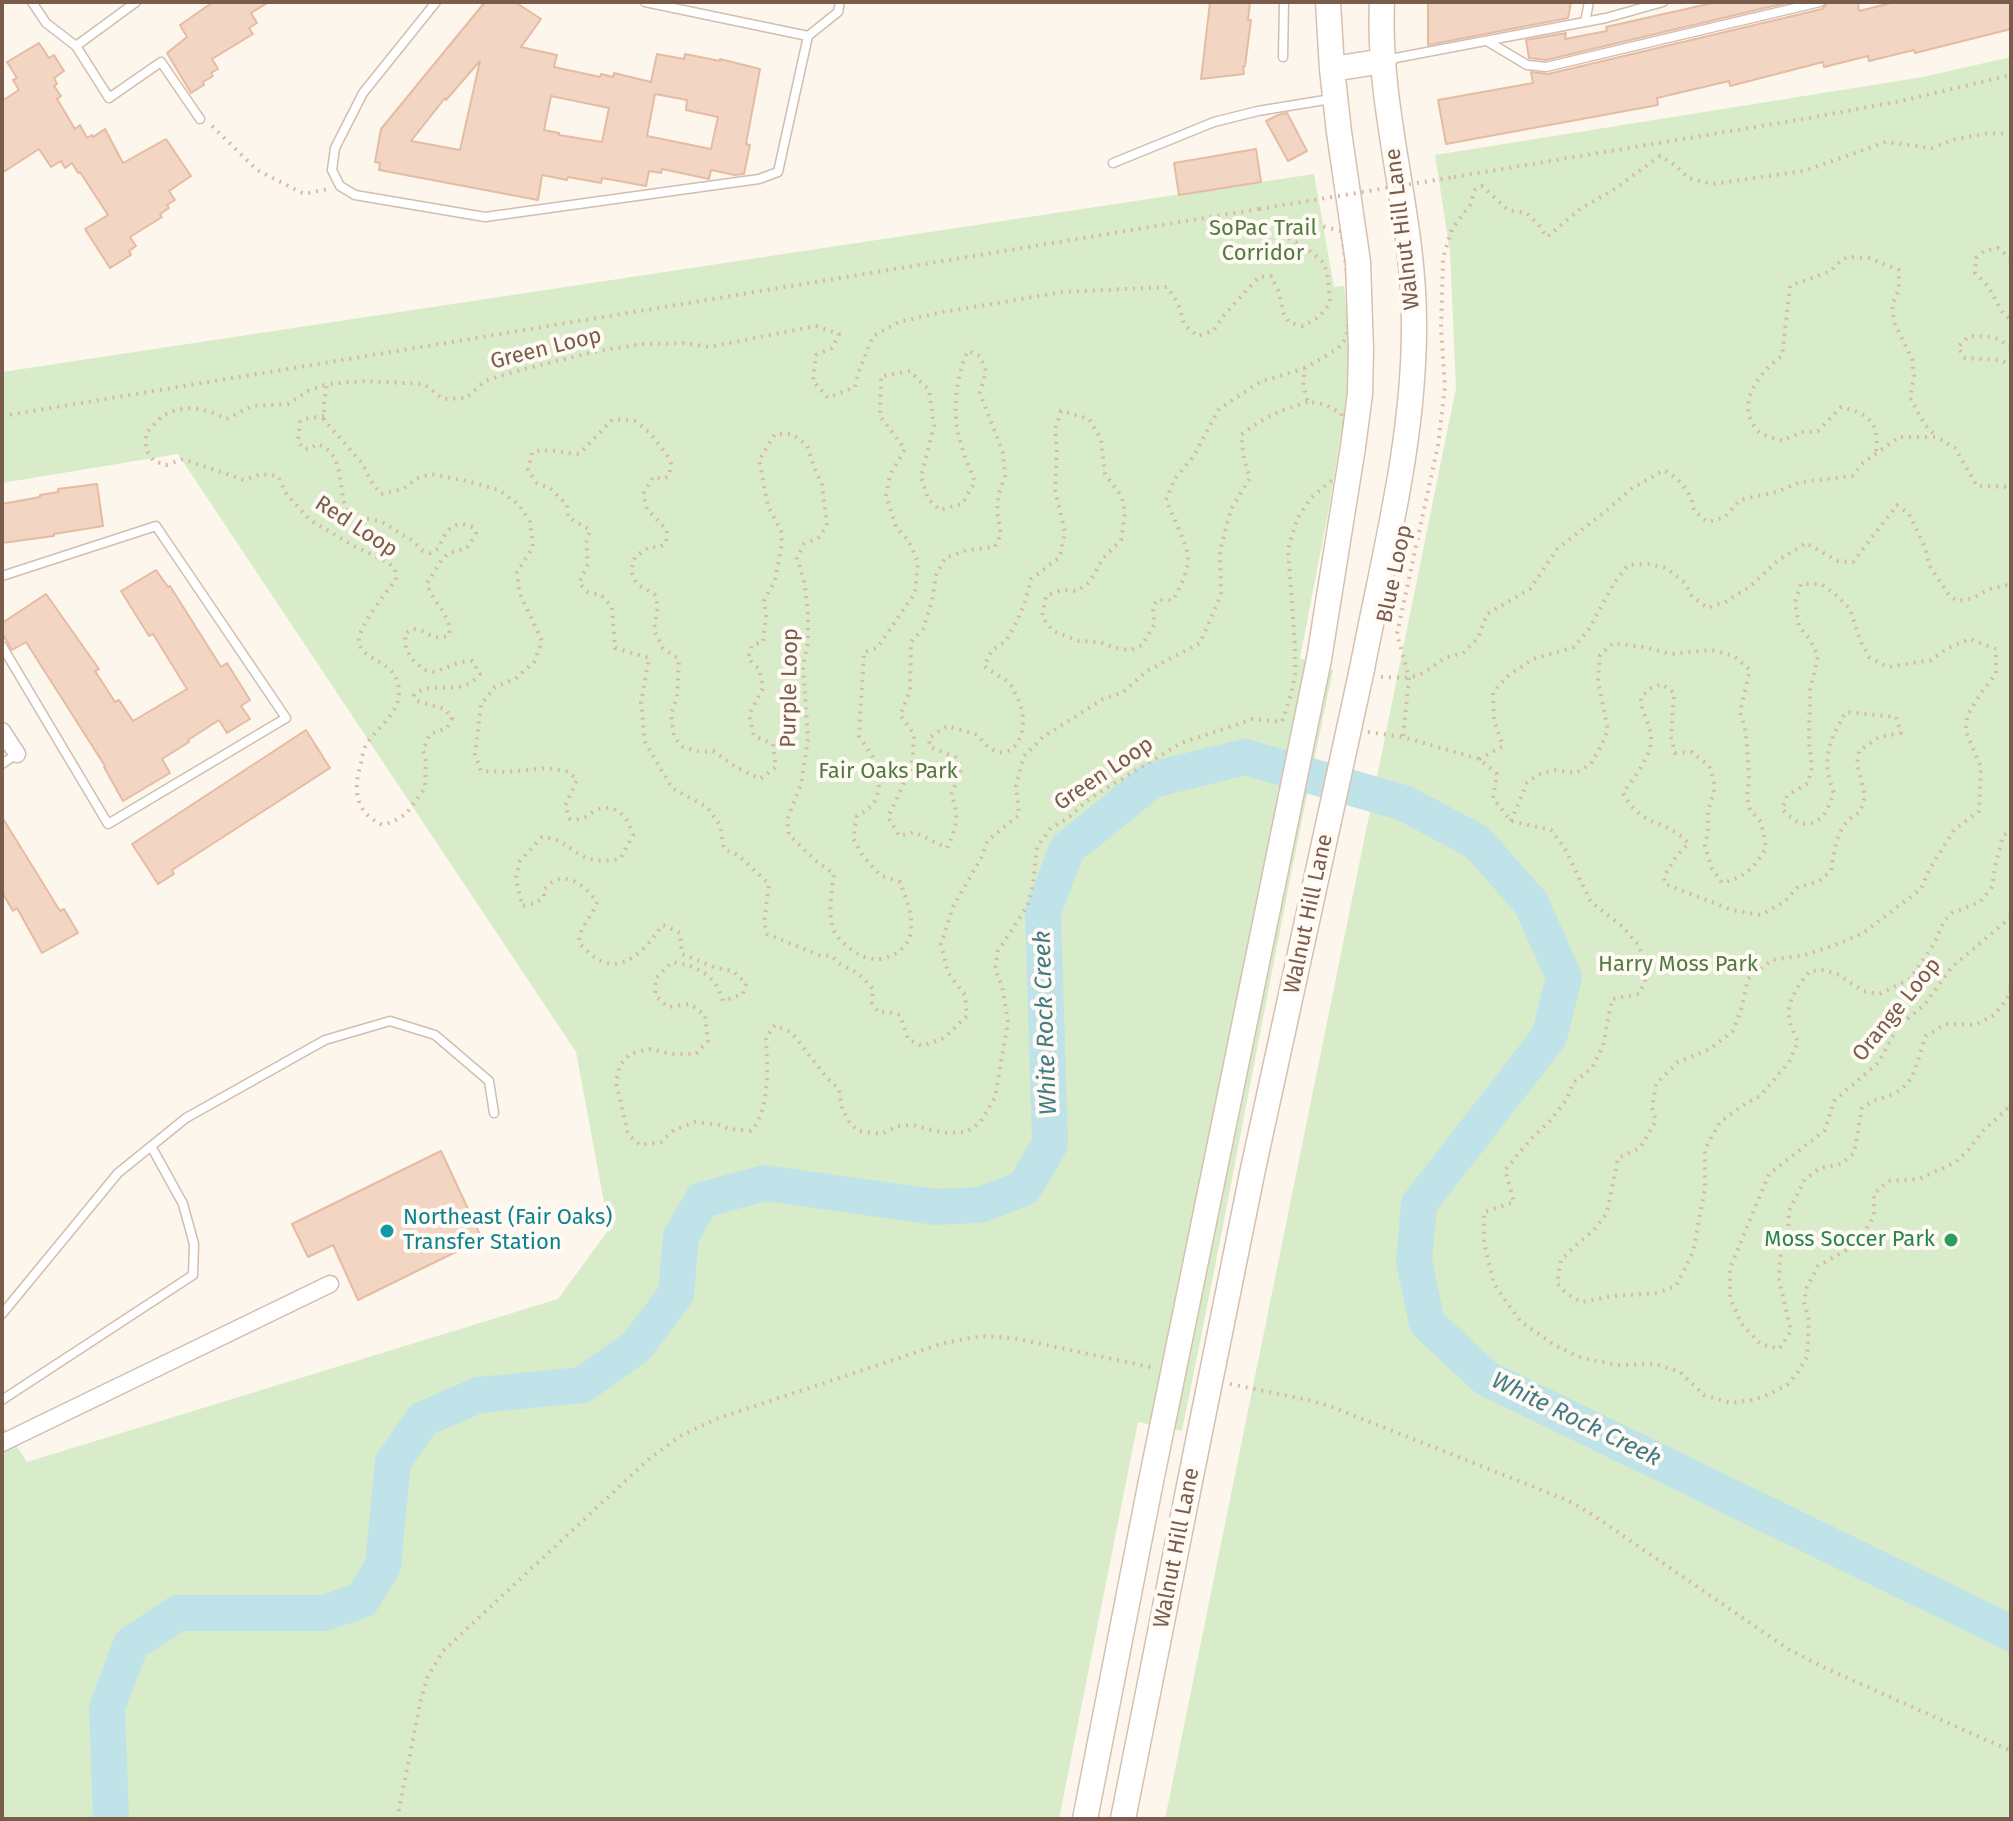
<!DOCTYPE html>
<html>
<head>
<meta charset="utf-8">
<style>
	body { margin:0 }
	#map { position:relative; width:2013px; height:1821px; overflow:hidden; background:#fdf6ec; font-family:"Fira Sans",sans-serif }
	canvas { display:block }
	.frame { position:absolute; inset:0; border:4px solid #7a5c4d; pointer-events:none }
</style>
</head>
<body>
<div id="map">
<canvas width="2013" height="1821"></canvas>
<div class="frame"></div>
</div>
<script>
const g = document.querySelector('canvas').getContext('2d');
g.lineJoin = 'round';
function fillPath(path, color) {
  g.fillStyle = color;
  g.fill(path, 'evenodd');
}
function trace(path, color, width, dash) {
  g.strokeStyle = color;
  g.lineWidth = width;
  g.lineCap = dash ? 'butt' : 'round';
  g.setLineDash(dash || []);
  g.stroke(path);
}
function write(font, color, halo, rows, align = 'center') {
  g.font = font + ' "Fira Sans",sans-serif';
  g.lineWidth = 8;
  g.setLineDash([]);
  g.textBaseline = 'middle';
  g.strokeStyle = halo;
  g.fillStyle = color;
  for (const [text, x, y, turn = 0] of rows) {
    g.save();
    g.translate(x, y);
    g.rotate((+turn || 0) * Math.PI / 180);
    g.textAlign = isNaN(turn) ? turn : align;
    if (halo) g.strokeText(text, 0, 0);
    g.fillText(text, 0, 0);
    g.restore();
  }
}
fillPath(new Path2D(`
	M2011 57V1819H1165L1456 388 1450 252 1435 155 1923 77Z
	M1314 174 1334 287 1344 286 1352 369 1328 513 1300 658 1333 670C1279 923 1234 1178 1182 1431L1138 1422 1059 1819H2V1424L27 1462 558 1299 609 1229 576 1052 178 454 2 483V372Z`), '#d8ecc9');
trace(new Path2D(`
	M111 1819 107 1708 131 1644 178 1613H325L362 1600 383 1566 393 1462 423 1419 479 1395 582 1385 637 1346 676 1294 681 1236 702 1200 765 1183 935 1207 980 1205 1024 1188 1050 1144 1043 912 1067 849 1152 780 1245 757 1404 803 1477 842 1531 903 1564 977 1549 1037 1419 1204 1414 1261 1427 1323 1486 1378 2011 1633`), '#bfe3e8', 36);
const building = new Path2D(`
	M213 2H269L251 13 257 23 249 28 253 34 212 59 218 69 211 73 213 76 203 82 204 85 191 93 167 53 187 37 180 25Z
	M485 2H515L541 19 521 47 557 55 554 67 600 77 601 74 613 77 614 73 651 82 657 54 684 59 685 54 720 61V59L760 69 746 144 750 145 744 174 735 175 711 170 709 179 662 169 661 173 649 171 646 186 602 178 601 183 568 177 567 180 542 175 538 200 379 170 380 163 375 162 381 129ZM480 61 460 150 411 141 445 98 446 100ZM655 94 687 100 686 110 718 117 711 149 647 136ZM551 96 609 108 602 142 559 135V133L544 130Z
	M1210 2H1250L1248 20H1251L1245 66 1243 67 1244 74 1201 79Z
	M1428 2H1571L1568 18 1428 45Z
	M1717 2H1790L1546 60 1529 58 1526 40 1566 33 1565 39 1607 31 1606 27Z
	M1827 2H1858L1859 11 1895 2H2011V29L1915 53 1914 50 1869 61 1868 56 1824 67 1823 62 1730 86 1729 81 1657 98 1658 105 1446 144 1438 100 1533 83 1531 72 1548 74 1822 9 1825 6Z
	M39 43 49 58 54 55 64 71 54 78 57 84 54 86 61 96 57 99 75 129 80 125 87 138 92 135 93 137 105 129 123 163 166 139 191 176 169 191 175 200 167 205 169 208 160 214 162 217 130 237 136 246 129 251 131 255 110 268 85 229 108 215 80 172 78 173 72 163 65 168 61 161 51 167 39 149 2 173V101L19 90 13 80 17 78 7 62Z
	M1287 113 1307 151 1288 161 1266 121 1278 115Z
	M1256 149 1261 182 1179 195 1174 163Z
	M97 484 103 526 54 534V536L2 543V504L40 497V495L58 492V489Z
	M156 570 168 587 170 586 221 667 227 663 250 700 241 706 250 719 227 733 219 720 188 740 189 742 162 759 170 773 123 801 104 767 105 766 26 642 12 650 2 633V623L46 594 99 669 95 671 115 702 119 700 133 721 187 689 153 634 149 636 121 591Z
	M306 730 330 768 172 870 174 874 158 884 132 844Z
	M2 817 60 911 64 909 78 933 42 953 17 908 13 911 2 892Z
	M441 1151 482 1239 358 1300 333 1245 308 1257 292 1224Z`);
fillPath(building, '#f3d5c3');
trace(building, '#e6bba3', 2);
const service = new Path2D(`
	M32 2 46 23 76 46 136 2
	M436 2 363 93 335 148 332 170 340 186 355 195 485 217 759 179 778 172 808 36 838 12 840 2
	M645 2 808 36
	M1585 22 1589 2
	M1487 41 1527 65 1546 67 1820 2
	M76 46 109 98 161 62 200 119
	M1283 57 1284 2
	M1385 60 1606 18 1663 2
	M1113 163 1214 122 1258 111 1331 99
	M2 576 156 526 286 718 108 824 2 646
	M2 764 17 754
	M2 1314 118 1173 186 1118 325 1040 390 1021 435 1035 489 1081 494 1113
	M2 1400 193 1275 194 1244 183 1204 151 1146`);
const minor = new Path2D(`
	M2 731 17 754
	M2 1443 330 1284`);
const secondary = new Path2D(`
	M1332 69 1384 61
	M1319 659 1353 447 1360 394 1361 350 1358 262 1339 132 1332 69 1328 2
	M1362 669C1384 555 1415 438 1414 322 1414 214 1377 110 1382 2
	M1085 1819 1150 1486
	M1123 1819 1187 1496`);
trace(service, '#d1beb0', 11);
trace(minor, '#d1beb0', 19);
trace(secondary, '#d6c0b0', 27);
trace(new Path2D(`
	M212 126 257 170 304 194 327 189
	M2011 134 1990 133 1956 139 1932 148 1886 142 1804 171 1712 184 1688 178 1675 165 1660 156 1613 190 1580 209 1547 237 1538 224 1526 213 1508 210 1482 186 1475 190 1470 205 1452 229 1443 258 1441 329 1445 387 1438 445 1397 634 1409 678 1403 737 1479 759 1497 774 1493 798 1511 821 1551 830 1564 847 1591 902 1623 927 1639 946 1648 974 1639 994 1612 999 1603 1046 1592 1068 1573 1083 1567 1099 1549 1122 1530 1140 1505 1170 1514 1202 1484 1212V1243L1494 1284 1520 1321 1556 1346 1582 1358 1617 1365 1656 1364 1680 1372 1704 1395 1731 1403 1752 1400 1765 1396 1787 1385 1798 1372 1807 1357 1809 1320 1804 1302 1807 1287 1818 1266 1850 1248 1861 1237 1874 1216V1194L1888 1181 1919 1179 1956 1162 1968 1150 1984 1130 2011 1105
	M1454 177 1809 118 1901 101 2011 75
	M1284 221 1306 222 1341 231C1345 253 1356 328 1342 344 1336 351 1313 363 1305 368L1303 385 1308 402 1323 404 1341 413 1347 432 1341 472 1310 499 1297 519 1288 549 1295 645V674L1292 691 1282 722 1253 719 1181 743 1089 799 1068 818 1051 828 1037 847 1033 884 1028 905 998 951 995 969 1002 986 1008 1022 995 1097 980 1123 966 1132 944 1133 913 1125 898 1126 881 1134 858 1131 850 1123 842 1109 839 1089 827 1078 792 1033 775 1025 766 1037C767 1067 771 1108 751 1131L730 1129 719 1125 695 1122 674 1130 661 1142 640 1145 628 1134 616 1082 620 1065 630 1054 649 1049 673 1054H696L708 1041 705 1015 690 1004 668 1007 655 995 656 978 672 962C697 966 716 975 723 1001L743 994 746 983 733 971 716 968 682 954 680 933 663 925C656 933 651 942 643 949 617 973 601 966 579 943 579 927 592 917 597 902 588 890 573 874 556 880 551 882 548 886 544 889V897L535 903 522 906 516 878 520 861 542 837C563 839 565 846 582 856 594 862 608 861 620 859L633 835C628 817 616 801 594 811 591 813 587 817 583 818 579 820 574 819 570 819L565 806 577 780 569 772 548 768 507 772 481 771 475 754 481 704 495 687 515 679 534 662 542 641 519 592 517 572 533 547 530 522 519 505 499 490 467 481 431 474 416 479 403 489 381 494 371 481 362 463 324 420V402L327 384 366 381 424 384 443 399 466 398 485 381 513 372 593 352 642 344 684 343 709 347 816 326 839 334 832 348 816 355 813 381 828 398 855 387 859 371 873 336 899 322 938 313 1062 292 1167 287 1178 303 1184 324 1197 336 1213 331 1224 315 1259 277 1271 276 1278 290 1284 315 1290 323 1303 326 1319 317 1330 303 1328 278 1324 263 1305 247 1291 240 1276 224Z
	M2011 259 1998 248 1984 251 1976 258 1975 273 1988 286 2004 315 2011 319
	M2011 347 1994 337 1969 336 1958 347 1965 358 2000 360 2011 365
	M1305 368 1260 382 1219 409 1193 457 1174 480 1166 500C1171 512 1187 545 1188 556 1189 570 1180 588 1173 600H1157L1153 606 1154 625 1142 645 1131 650 1115 648 1100 642 1079 641 1053 631 1042 617 1046 596 1061 590 1077 591 1090 582 1103 558 1121 540 1125 513 1122 497 1105 474 1101 439 1089 419 1061 411 1055 429 1057 449 1055 490 1065 532 1060 557 1031 579 1025 602 1017 621 1006 641 992 650 984 666C992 673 1003 677 1010 684 1013 687 1014 691 1016 695 1037 734 1006 777 978 735L947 726 929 738 930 747 955 757 962 768 951 795C960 813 956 830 947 848L914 832 899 836 888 817 912 766 914 734 900 715 910 691 911 642 923 629 932 601 936 575 945 558 967 550 995 547 1001 534 997 512 999 493 1005 476 1003 453 980 393 986 371 980 356 968 351C958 369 953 406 957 426 960 446 968 464 975 482L962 504 940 510 928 499 921 477 934 426 929 390 910 371 881 376 880 416 905 449 890 475 886 496 896 527 908 540 918 562 915 593 877 648 864 652 859 736 881 769C877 794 881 803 857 816L853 838 863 856 880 875 900 882C906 898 913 914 911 931 909 950 886 963 868 958 857 956 839 941 834 931 827 915 832 891 834 874L815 860 789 835 787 820 801 784 808 739 803 666 808 642V615L805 585 797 558 804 544 818 538 827 526 822 485 814 467 807 445 792 434H775L759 460 768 506 781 531 782 543 775 580 764 601 766 615 763 642 752 645 748 658 759 669 763 688 749 715 754 736 773 744 776 767 760 779 736 767 713 751 700 752 683 747 674 737 671 715 677 697 679 659 663 648 654 630 658 606 655 595 637 584 631 571 635 557 649 547H659L666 543 667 530 647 509 643 494 653 477 662 479 669 476 671 464 667 455 650 433 635 421 613 419 579 454C561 453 550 448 532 452L528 470 537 483 550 488 567 505 568 517 590 530 586 543 588 564 579 583 588 592 601 595 612 607 615 648 649 658 641 702 645 742 672 788 707 807 720 825 724 849 738 855 769 884 764 922 767 934 819 955 832 956 840 964 859 974 873 989 872 1003 878 1012H889L900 1015 908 1039 922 1046 944 1038 967 1016 965 995 948 973 941 944 953 907 981 858 988 840 1019 815 1016 786 1024 756 1043 737 1103 699 1122 693 1147 671 1200 643 1221 595 1220 551 1231 509 1250 478 1244 459 1241 435C1262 418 1282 409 1308 402
	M2 416 1259 209
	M324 416 304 419 300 422 298 441 304 449H310L317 444C345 453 338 487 346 509L355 516 380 521 413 541 423 551 430 553 439 548C445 530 455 518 474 528L476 533 467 548 449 553 443 558 427 583C431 602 453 615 449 636 428 641 428 629 412 629L405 634 406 650 414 661 424 670 435 672 460 662 472 661 480 674C477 677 474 681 470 683 453 693 428 681 414 695L417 701 445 709 452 718 447 728 430 734 423 750 426 762 425 788 406 814 394 821 383 825C355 813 353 790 361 763 362 758 363 750 366 745 376 728 398 715 399 694 401 658 356 662 359 638 361 624 386 592 396 580L395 569 389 563 354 546 310 520 287 495 278 476 261 474 244 480 183 459 166 465 154 461 146 450V433C152 428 158 419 164 415 185 404 206 408 226 419L252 406 288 404 308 391 327 384
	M1876 451C1880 423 1868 413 1841 407L1818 431 1802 432 1782 441C1775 438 1763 436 1758 431 1734 405 1759 372 1782 356L1790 286 1831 271 1837 264 1847 257 1869 258 1899 270V289L1892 305 1894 322 1912 359 1914 376 1910 398 1925 425 1935 435
	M1381 677C1392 677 1404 679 1415 676 1433 671 1440 655 1462 654L1478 638 1487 614 1530 589 1557 549 1607 510 1631 489 1664 470C1681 480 1691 491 1694 511L1708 522 1725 517 1740 500 1776 492 1801 482 1852 476 1863 463 1899 437H1937L1955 448 1977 486 2011 487
	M1368 732 1403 737
	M1479 759 1503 746 1494 720 1493 692 1509 675 1533 659 1574 647 1589 629 1614 583 1628 565 1648 564 1666 568 1685 583 1692 596 1707 608 1725 602 1751 586 1777 561 1806 543 1838 561 1853 562 1897 505 1909 514 1925 547 1929 565 1949 595 1957 601 1971 599 1990 589 2011 584
	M1511 821 1527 783 1537 775 1554 770 1576 773 1591 764 1601 746 1608 730 1598 681 1600 655 1613 643 1643 647 1671 654 1712 650 1734 656 1750 670 1740 712 1745 728 1747 746 1749 779 1747 797 1750 810 1761 822 1766 848C1753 869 1747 876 1722 883L1712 869 1705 846 1708 831V811L1714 792V780L1709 766 1692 752 1675 753 1671 737 1674 693 1662 684 1651 688 1641 697C1640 712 1652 726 1651 741 1651 757 1632 780 1623 793 1643 830 1667 818 1689 844 1677 853 1671 864 1664 877L1665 884 1732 910 1761 915 1785 901 1797 888 1819 881 1831 871C1835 848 1836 824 1860 812L1865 796 1857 764 1859 751 1879 737 1901 733 1896 717 1846 712C1828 742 1821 760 1834 793 1831 799 1827 812 1822 817 1807 831 1793 821 1782 809L1787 796 1808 783 1812 767 1809 743 1810 690 1818 656 1810 640 1799 626 1795 602 1801 584H1821L1835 594 1850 609 1860 640 1869 657 1888 667 1931 660 1948 648 1970 639 1996 649V674L1981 693 1967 716 1966 732 1981 767 1979 811 1954 830 1929 870 1921 889 1863 933 1838 944 1805 955 1772 960 1748 979 1741 1010 1733 1031 1710 1049 1678 1062 1656 1084 1652 1108 1656 1121 1640 1148 1618 1158 1607 1213 1594 1230 1575 1246 1561 1260 1557 1283 1566 1293 1581 1302 1614 1296 1657 1293 1676 1286 1693 1252 1705 1188V1149L1720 1122 1745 1104 1760 1096 1789 1062 1798 1042C1795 1035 1790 1025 1789 1017 1787 1000 1800 983 1810 971L1825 970 1839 975 1863 991 1879 994 1910 979 1935 942 1944 921 1952 913 1980 902 1992 887 1996 862 2003 836 2011 829
	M2011 917 1952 967 1924 1005 1898 1027 1878 1063 1834 1101 1825 1130 1769 1174 1730 1268V1298L1741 1323 1760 1344 1779 1349 1791 1331 1779 1280 1780 1258 1788 1232 1789 1211 1805 1179 1820 1168 1841 1164 1854 1153 1862 1108C1875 1098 1883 1099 1897 1092 1916 1082 1918 1056 1926 1036L1946 1024 1975 1025 1994 1015 2007 999 2011 988
	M1230 1384 1308 1400 1332 1407 1567 1500 1590 1513 1788 1649 1825 1668 2011 1751
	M397 1819 421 1699 428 1676 443 1651 650 1458 682 1435 716 1419 944 1343 981 1336 1013 1338 1155 1368`), '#d9b8a5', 4, [2, 6]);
trace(service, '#fff', 8);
trace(minor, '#fff', 16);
trace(secondary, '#fff', 24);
const secondaryBridge = new Path2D(`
	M1150 1486 1319 659
	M1187 1496 1253 1169 1362 669`);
trace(secondaryBridge, '#d6c0b0', 27, []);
trace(new Path2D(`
	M1259 209 1454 177`), '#d9b8a5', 4, [2, 6]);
trace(secondaryBridge, '#fff', 24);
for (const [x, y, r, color] of [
	[387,1231,8,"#0f9aa8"],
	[1951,1240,8,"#2e9e5b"]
]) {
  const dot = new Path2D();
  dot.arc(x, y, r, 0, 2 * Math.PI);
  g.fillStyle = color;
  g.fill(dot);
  trace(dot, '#fffaf3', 3);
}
write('22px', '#537a41', '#fffaf3', [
	["SoPac Trail",1263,229],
	["Corridor",1263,254],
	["Fair Oaks Park",888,772],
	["Harry Moss Park",1678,965]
]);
write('22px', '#7a5c4d', '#fffaf3', [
	["Walnut Hill Lane",1403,229,-97],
	["Green Loop",546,349,-14],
	["Red Loop",356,527,33],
	["Blue Loop",1395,574,-78],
	["Purple Loop",790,688,-89],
	["Green Loop",1104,774,-34],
	["Walnut Hill Lane",1309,914,-78],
	["Orange Loop",1897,1010,-51],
	["Walnut Hill Lane",1177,1548,-79]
]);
write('22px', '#0d838f', '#fffaf3', [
	["Northeast (Fair Oaks)",403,1218],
	["Transfer Station",403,1243]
], 'left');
write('22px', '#27864d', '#fffaf3', [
	["Moss Soccer Park",1935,1240]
], 'right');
write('italic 24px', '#437c86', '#fffaf3', [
	["White Rock Creek",1046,1023,-92],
	["White Rock Creek",1576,1420,26]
]);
</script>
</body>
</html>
